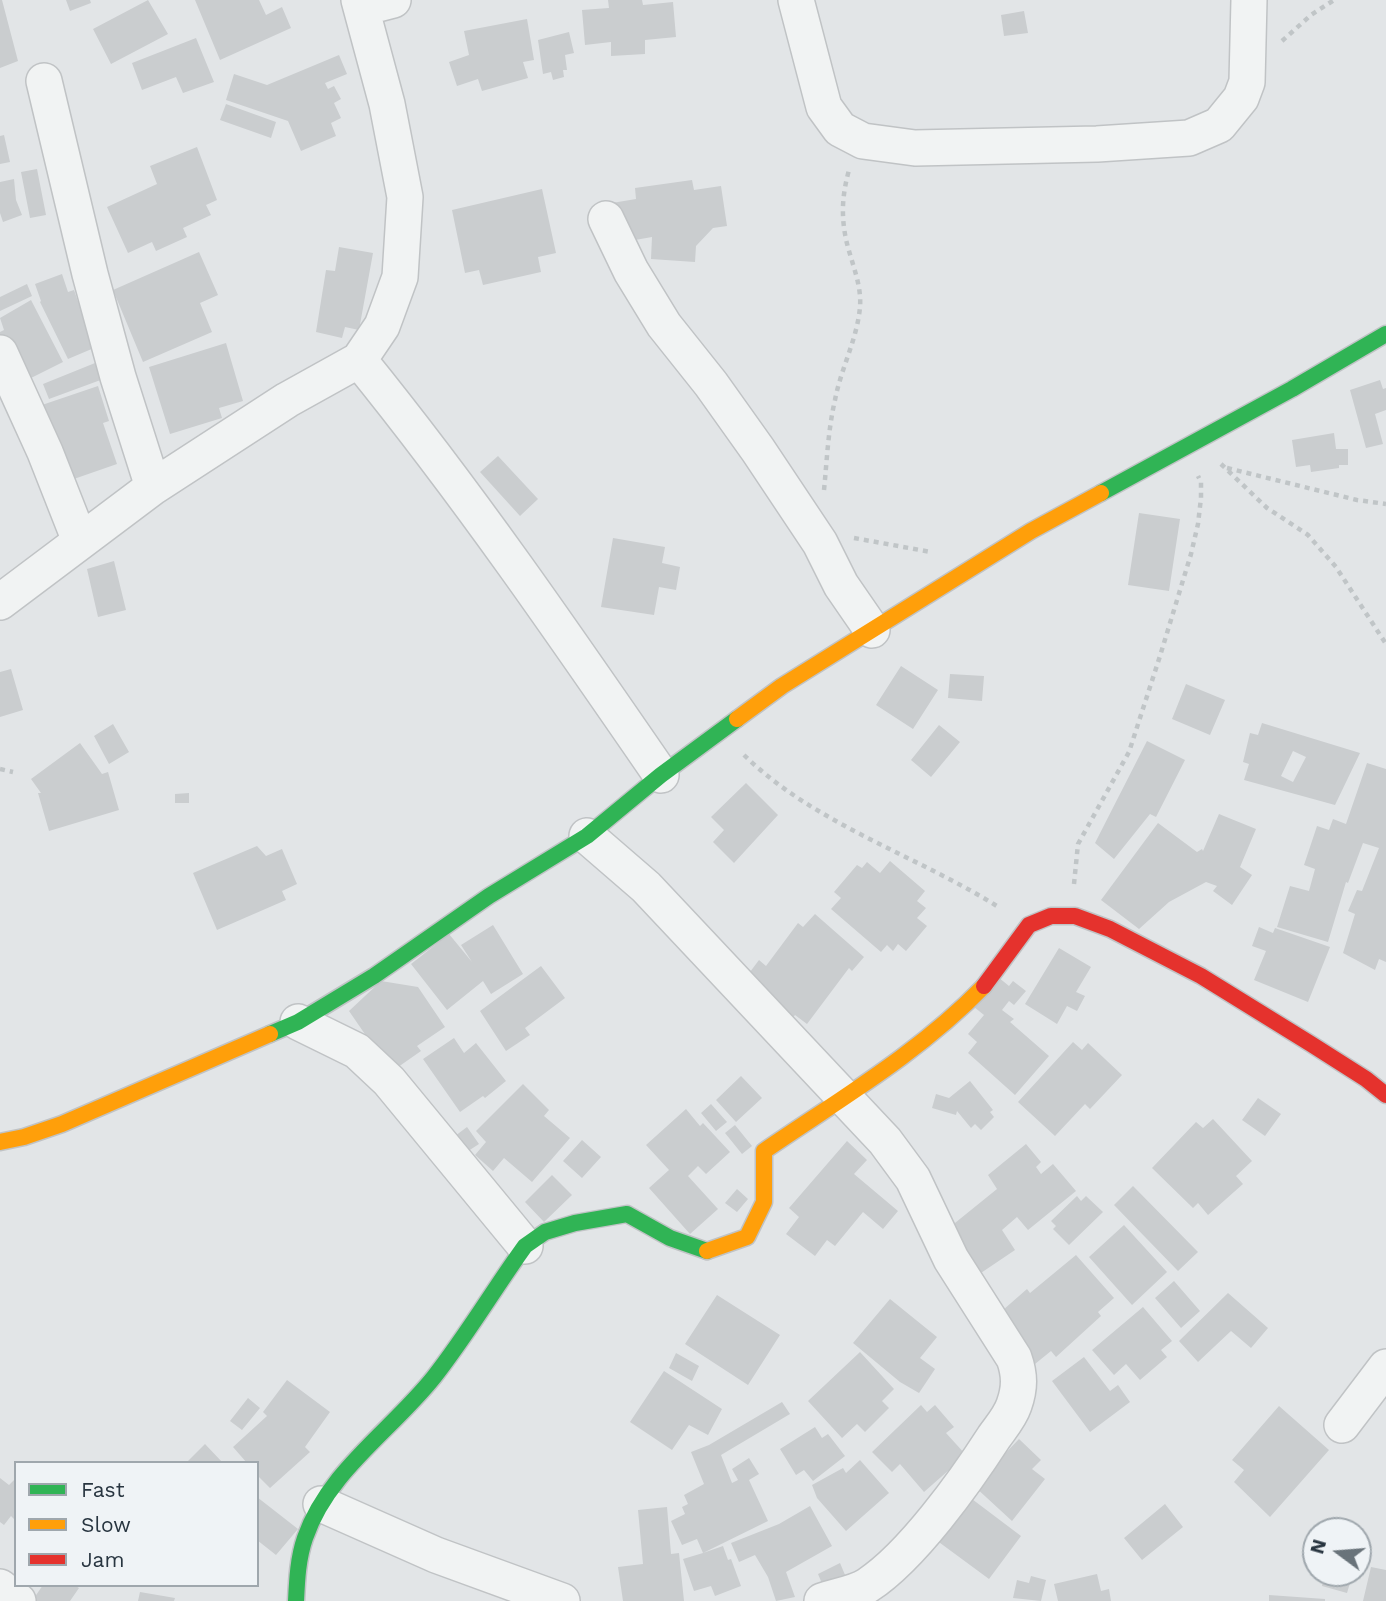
<!DOCTYPE html>
<html>
<head>
<meta charset="utf-8">
<style>
	body { margin:0 }
	#map { position:relative; width:1386px; height:1601px; overflow:hidden; background:#e2e5e7; font-family:"Work Sans",sans-serif }
	canvas { display:block }
	.legend { position:absolute; left:14px; top:1461px; width:245px; height:126px; box-sizing:border-box; background:#eff3f6; border:2px solid #9fa7ad; margin:0; padding:9px 12px; list-style:none; font-size:21px; color:#283540 }
	.legend li { display:flex; align-items:center; gap:14px; height:35px }
	.legend b { width:35px; border:2px solid #9fa7ad }
	.north { position:absolute; left:1302px; top:1517px; width:70px; height:70px; box-sizing:border-box; background:#eff3f6; border:2px solid #9fa7ad; border-radius:50%; rotate:286deg; font-size:19px; font-weight:700; line-height:28px; text-align:center; color:#283540 }
	.north::after { content:''; display:block; margin:auto; width:24px; height:32px; background:#69737a; clip-path:polygon(50% 0,100% 100%,50% 72%,0 100%) }
</style>
</head>
<body>
<div id="map">
<canvas width="1386" height="1601"></canvas>
<ul class="legend">
<li><b style="height:9px;background:#30b455"></b>Fast</li>
<li><b style="height:9px;background:#ff9f0a"></b>Slow</li>
<li><b style="height:9px;background:#e5322d"></b>Jam</li>
</ul>
<div class="north">N</div>
</div>
<script>
const g = document.querySelector('canvas').getContext('2d');
g.lineJoin = 'round';
function fillPath(path, color) {
  g.fillStyle = color;
  g.fill(path, 'evenodd');
}
function trace(path, color, width, dash) {
  g.strokeStyle = color;
  g.lineWidth = width;
  g.lineCap = dash ? 'butt' : 'round';
  g.setLineDash(dash || []);
  g.stroke(path);
}
fillPath(new Path2D(`
	M0 0H2L18 61 0 68Z
	M66 0H90L91 3 70 11Z
	M148 0 168 34 111 64 93 29Z
	M195 0H259L266 15 282 7 291 28 220 60Z
	M608 0H642L643 5 673 2 676 37 645 40V54L611 56V42L585 45 582 10 609 8Z
	M1024 11 1028 33 1004 36 1001 15Z
	M527 19 534 60 523 62 528 78 482 91 478 79 457 86 449 62 469 55 464 31Z
	M569 32 574 53 565 55 567 70H563L564 77 553 80 551 72 543 74 538 40Z
	M196 38 214 82 183 93 176 77 142 90 132 63Z
	M339 55 347 74 325 83 328 89 334 86 341 99 334 103 341 118 331 123 336 136 301 151 288 121 226 100 234 74 267 85Z
	M226 104 276 122 271 138 220 120Z
	M4 135 10 162 0 164V136Z
	M197 147 217 200 206 205 211 215 183 228 187 237 156 251 152 242 128 253 107 207 157 184 150 166Z
	M37 169 46 215 30 218 21 172Z
	M14 179 16 200 22 215 3 222 0 213V182Z
	M692 180 694 190 721 186 727 226 713 228 696 246 695 262 651 259 652 237 618 243 612 203 636 199 635 188Z
	M542 189 556 253 538 257 541 272 483 285 479 270 465 273 452 210Z
	M339 247 373 253 359 330 345 327 342 338 316 332 326 270 335 271Z
	M199 252 218 295 200 303 212 332 143 362 113 290Z
	M62 274 68 292 74 290 94 348 68 359 40 302 41 301 35 284Z
	M27 284 32 296 0 311V297Z
	M31 300 63 362 21 383 0 342V332L4 330 0 318Z
	M226 343 243 401 219 408 222 418 170 434 149 367Z
	M100 361 106 378 49 399 43 384Z
	M1380 380 1383 389 1386 388V410L1375 414 1383 444 1366 448 1350 390Z
	M98 386 109 421 103 423 117 464 71 480 39 406Z
	M1334 433 1336 449H1348V465H1339V468L1311 472 1310 465 1296 467 1292 440Z
	M498 456 538 499 520 516 480 472Z
	M1139 513 1180 519 1169 591 1128 585Z
	M613 538 665 547 662 563 680 567 676 590 659 587 654 615 601 607Z
	M114 561 126 610 98 617 87 569Z
	M901 666 938 690 913 729 876 705Z
	M11 669 23 710 0 717V672Z
	M950 674 984 676 982 701 948 698Z
	M1186 684 1225 700 1210 735 1172 719Z
	M1262 723 1360 753 1335 805 1244 780 1249 764 1243 762 1250 733 1258 735ZM1293 751 1306 757 1293 782 1281 776Z
	M113 724 129 752 109 764 94 736Z
	M939 725 960 742 931 777 911 760Z
	M1147 741 1185 760 1156 817 1150 814 1114 859 1095 843Z
	M80 743 102 774 108 772 119 810 49 831 38 793H41L31 779Z
	M1367 763 1386 769V962L1379 959 1375 970 1343 953 1355 914 1348 911 1357 890 1362 891 1379 848 1363 843 1348 883 1346 882 1328 942 1277 927 1290 886 1309 891 1315 869 1304 865 1317 826 1329 830 1333 819 1346 824Z
	M746 783 778 815 734 863 713 842 724 830 711 817Z
	M189 793V803H175V794Z
	M1219 814 1256 829 1240 867 1252 875 1232 905 1213 891 1217 886 1206 882 1169 902 1139 929 1101 900 1158 823 1197 852 1202 849 1203 851Z
	M257 846 266 856 282 849 297 884 282 891 286 900 217 930 193 873Z
	M890 861 925 891 917 901 926 908 917 918 927 926 906 951 898 944 893 951 887 945 881 952 831 909 841 898 834 892 857 865 862 868 867 862 880 873Z
	M815 914 864 957 852 971 849 968 807 1024 795 1015 792 1019 744 980 759 960 766 966 798 923 803 927Z
	M493 925 523 974 491 994 483 981 447 1010 411 964 449 934 472 962 461 945Z
	M1259 927 1273 933 1275 928 1330 947 1308 1002 1254 980 1266 951 1252 946Z
	M1059 948 1091 967 1076 992 1085 996 1077 1011 1067 1006 1057 1024 1025 1004Z
	M541 966 565 998 525 1028 530 1035 506 1051 480 1011Z
	M998 977 1009 986 1013 981 1026 991 1014 1005 1009 1001 1002 1010 1014 1019 1010 1022 1049 1056 1015 1095 968 1053 977 1042 968 1034 984 1015 974 1007Z
	M381 981 418 987 445 1027 417 1046 421 1051 391 1072 349 1011Z
	M454 1038 464 1053 476 1043 506 1081 485 1098 483 1096 460 1112 423 1059Z
	M1073 1042 1082 1050 1088 1043 1122 1075 1090 1109 1085 1104 1055 1136 1018 1102Z
	M741 1076 762 1098 736 1122 716 1100Z
	M970 1081 993 1110 990 1112 994 1117 981 1130 975 1124 971 1128 957 1111 956 1115 932 1108 936 1094 949 1098Z
	M523 1084 549 1110 544 1116 570 1138 532 1182 504 1158 493 1171 475 1155 486 1142 476 1131Z
	M1258 1098 1281 1114 1265 1136 1242 1120Z
	M711 1104 727 1122 716 1131 701 1113Z
	M686 1109 700 1126 703 1123 730 1152 706 1174 698 1166 688 1176 718 1209 690 1234 649 1188 669 1170 646 1145Z
	M1213 1119 1252 1161 1236 1176 1243 1184 1208 1215 1198 1203 1193 1208 1152 1168 1196 1122 1203 1128Z
	M735 1125 752 1146 742 1154 725 1133Z
	M467 1127 479 1144 462 1155 451 1139Z
	M582 1140 601 1157 582 1178 563 1161Z
	M847 1141 867 1160 854 1174 898 1211 883 1229 863 1212 835 1246 827 1240 815 1256 786 1234 799 1217 789 1208Z
	M1026 1144 1041 1162 1036 1167 1041 1174 1053 1164 1076 1191 1028 1230 1017 1217 1002 1230 1015 1250 972 1279 955 1253 965 1247 950 1227 997 1189 988 1175Z
	M552 1175 572 1195 544 1222 525 1202Z
	M1133 1186 1198 1252 1178 1271 1114 1205Z
	M737 1189 748 1199 737 1212 725 1203Z
	M1077 1196 1081 1201 1086 1196 1103 1212 1069 1245 1053 1229 1056 1226 1051 1221Z
	M1124 1225 1167 1272 1132 1305 1089 1257Z
	M1076 1255 1114 1298 1098 1312 1101 1316 1056 1357 1051 1351 1035 1364 995 1317 1027 1289 1030 1293Z
	M1174 1281 1200 1311 1181 1328 1155 1298Z
	M1228 1293 1268 1328 1251 1348 1231 1331 1198 1362 1179 1341Z
	M717 1295 780 1335 748 1385 685 1344Z
	M890 1299 937 1337 920 1358 935 1369 919 1393 900 1382 853 1343Z
	M1143 1307 1172 1341 1161 1350 1167 1357 1140 1380 1126 1364 1114 1375 1092 1350Z
	M860 1352 894 1389 882 1401 889 1408 865 1432 857 1424 842 1438 808 1401Z
	M676 1353 699 1366 692 1381 669 1368Z
	M1084 1357 1110 1391 1118 1385 1130 1402 1090 1432 1052 1381Z
	M664 1371 722 1409 708 1435 689 1425 672 1450 630 1422Z
	M287 1380 330 1412 305 1447 310 1452 270 1488 257 1475V1463H247L233 1447 267 1416 263 1412Z
	M248 1398 260 1408 242 1430 230 1421Z
	M782 1402 790 1414 721 1455 732 1483 738 1480 732 1469 749 1458 759 1474 749 1480 768 1521 703 1553 723 1546 728 1560 731 1559 741 1586 715 1596 711 1586 694 1591 683 1559 703 1553 697 1539 682 1545 671 1521 685 1514 682 1507 688 1504 684 1495 704 1484 691 1452 709 1445Z
	M921 1405 927 1412 935 1405 954 1427 946 1433 966 1455 924 1492 900 1464 892 1472 872 1452Z
	M1279 1406 1329 1450 1270 1517 1234 1482 1244 1470 1232 1460Z
	M815 1427 822 1438 828 1434 845 1456 813 1481 804 1470 796 1475 780 1449Z
	M1019 1439 1041 1460 1032 1469 1045 1479 1012 1521 974 1486Z
	M205 1444 223 1463H186Z
	M860 1460 889 1493 846 1531 817 1498 812 1485 843 1468 846 1473Z
	M0 1478 9 1485 16 1478V1521L11 1516 4 1525 0 1522Z
	M964 1493 1021 1536 989 1579 932 1537Z
	M257 1497 298 1529 276 1555 257 1540Z
	M1165 1504 1183 1527 1142 1560 1124 1538Z
	M810 1506 832 1546 786 1572 795 1597 776 1601 768 1577 755 1555 739 1562 731 1543 779 1524Z
	M667 1507 671 1554 679 1553 684 1601H623L618 1567 643 1564 638 1510Z
	M840 1563 848 1582 826 1593 818 1574Z
	M1371 1567 1386 1570V1601H1363Z
	M1315 1573H1353L1347 1593 1322 1586 1324 1576Z
	M1097 1574 1101 1591 1109 1589 1111 1601H1058L1054 1584Z
	M1031 1576 1046 1580 1041 1601 1013 1598 1017 1580 1029 1583Z
	M43 1585H74L79 1588 70 1601H32Z
	M140 1592 175 1598 174 1601H138Z
	M1269 1595 1325 1599V1601H1269Z`), '#cacdcf');
const street = new Path2D(`
	M796 0 824 107 840 129 863 141 915 148 1097 144 1189 138 1219 125 1241 98 1247 82 1249 0
	M362 8 393 0
	M44 81 90 274 118 377 153 487
	M606 219 631 271 664 325 711 384 758 450 820 543 841 585 872 630
	M0 353 45 452 80 541
	M359 360C467 493 564 634 661 775
	M0 602 153 487 287 400 359 360 382 326 400 277 405 197 387 104 359 0
	M587 836 646 887 885 1141 913 1179 951 1259 1014 1358C1020 1375 1020 1388 1014 1405 1010 1417 1001 1427 994 1437 965 1482 912 1556 868 1585 856 1593 836 1596 822 1601
	M298 1022 357 1051 389 1081 525 1246
	M1342 1425 1386 1367
	M321 1504 436 1555 562 1601
	M0 1587 18 1601`);
const fast = new Path2D(`
	M1101 493 1292 389 1386 334
	M270 1034 298 1022 374 976 489 896 587 836 661 775 737 719
	M296 1601C297 1580 298 1558 305 1538 328 1471 391 1431 434 1377 467 1335 494 1289 525 1246L545 1232 575 1223 627 1214 670 1238 707 1251`);
const slow = new Path2D(`
	M737 719 782 686 1031 531 1101 493
	M0 1142 24 1137 62 1124 270 1034
	M707 1251 747 1237 764 1202V1151C840 1099 919 1053 984 986`);
const jam = new Path2D(`
	M984 986 1029 925 1051 916H1075L1110 929 1201 976 1311 1044 1366 1079 1386 1095`);
trace(street, '#c0c3c5', 38);
trace(fast, '#c0c3c5', 19);
trace(slow, '#c0c3c5', 19);
trace(jam, '#c0c3c5', 19);
trace(new Path2D(`
	M1282 41 1311 15 1334 0
	M1221 464 1267 508 1308 535 1336 567 1386 644
	M1227 468 1357 500 1386 504
	M824 490C827 460 828 430 835 400 841 368 857 340 860 307 862 282 849 258 845 234 841 211 843 192 849 170
	M854 538 931 552
	M744 755C814 824 918 856 1000 908
	M0 769 13 772
	M1074 884 1078 844 1129 752 1160 656 1191 554 1198 524 1201 498V482L1198 476`), '#c0c5c7', 4.5, [5, 5]);
trace(street, '#f1f3f3', 35);
trace(fast, '#30b455', 16);
trace(slow, '#ff9f0a', 16);
trace(jam, '#e5322d', 16);
</script>
</body>
</html>
